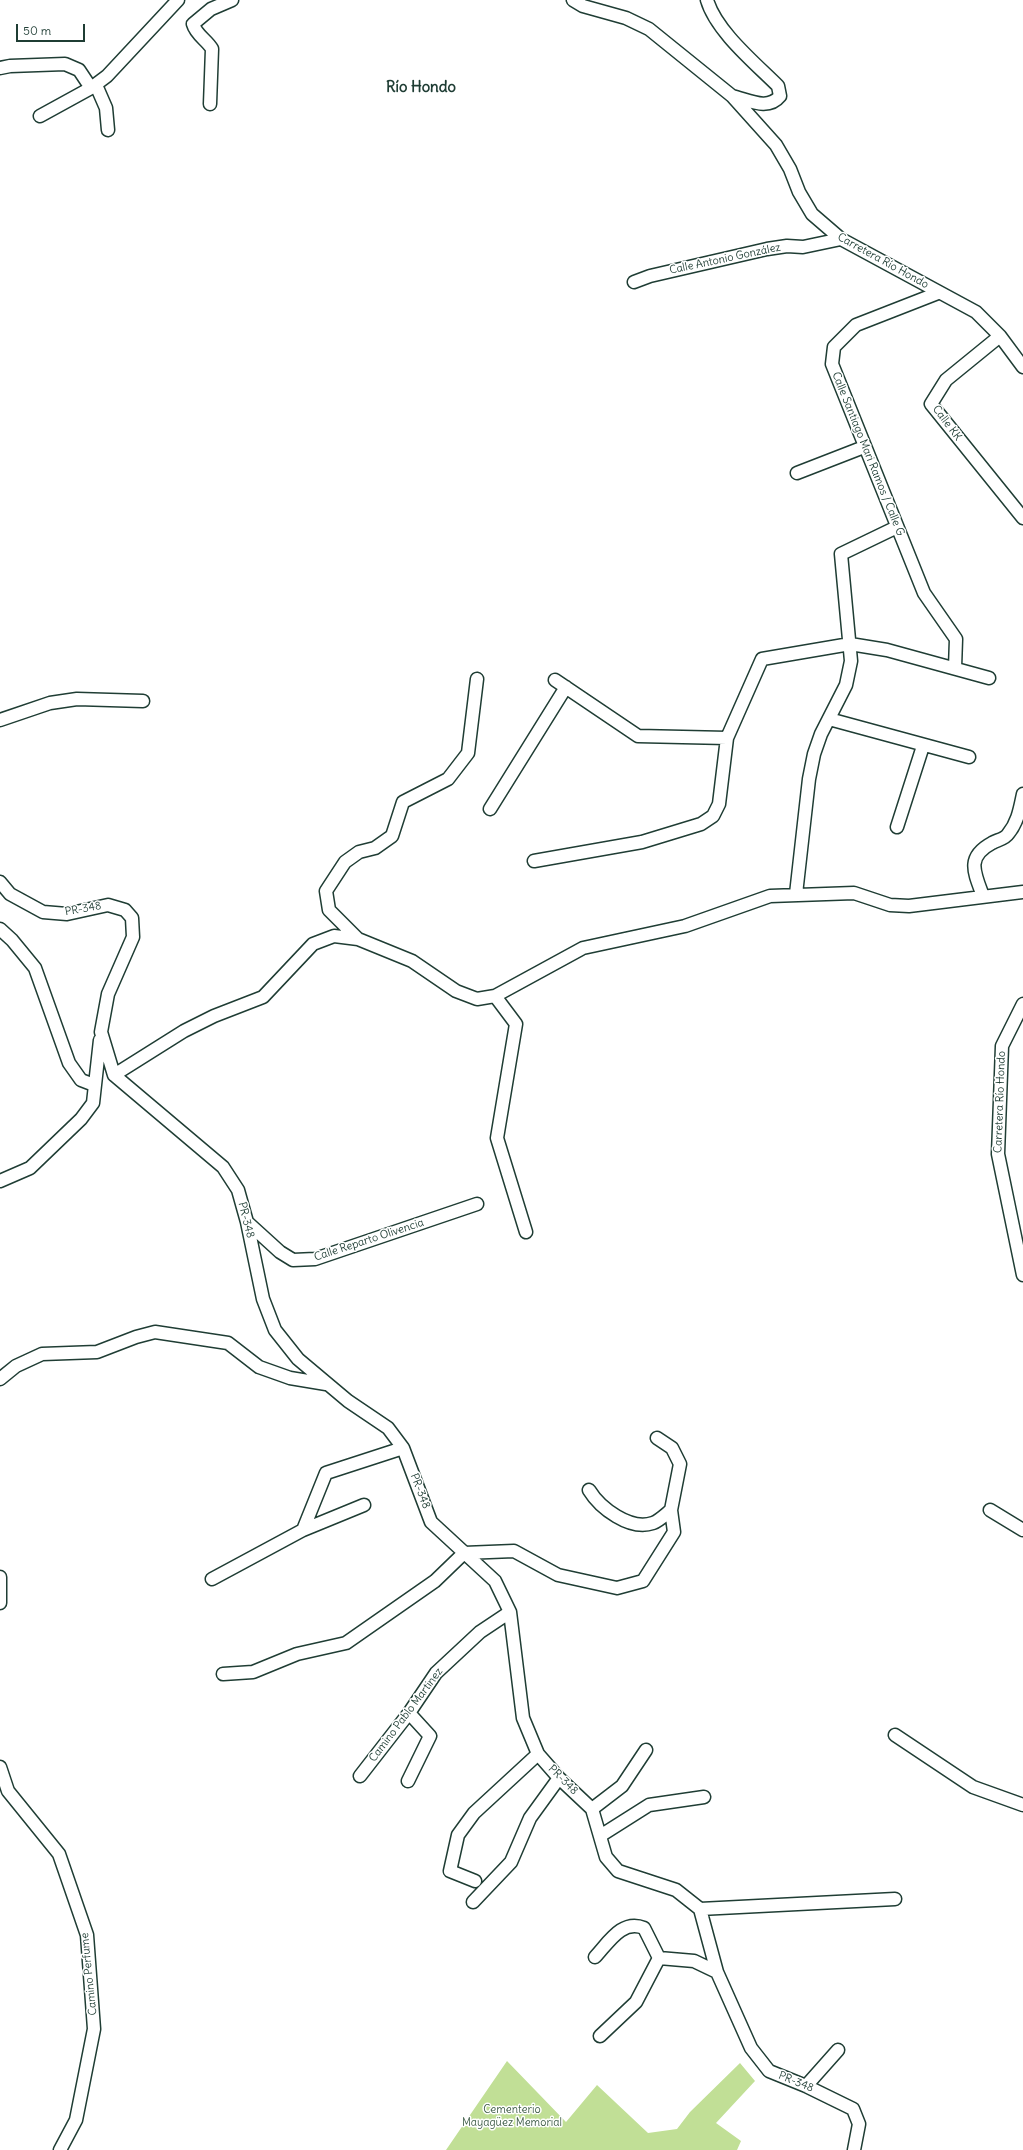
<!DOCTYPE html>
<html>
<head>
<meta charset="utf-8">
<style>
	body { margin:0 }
	#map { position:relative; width:1023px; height:2150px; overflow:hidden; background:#fff; font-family:Delius,sans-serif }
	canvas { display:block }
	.scale { position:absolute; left:16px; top:24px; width:69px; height:18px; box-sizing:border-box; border:2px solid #1f3d34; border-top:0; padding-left:5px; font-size:12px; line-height:14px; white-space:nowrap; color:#1f3d34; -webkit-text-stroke:3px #fff; paint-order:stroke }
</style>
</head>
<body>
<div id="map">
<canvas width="1023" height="2150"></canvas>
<div class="scale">50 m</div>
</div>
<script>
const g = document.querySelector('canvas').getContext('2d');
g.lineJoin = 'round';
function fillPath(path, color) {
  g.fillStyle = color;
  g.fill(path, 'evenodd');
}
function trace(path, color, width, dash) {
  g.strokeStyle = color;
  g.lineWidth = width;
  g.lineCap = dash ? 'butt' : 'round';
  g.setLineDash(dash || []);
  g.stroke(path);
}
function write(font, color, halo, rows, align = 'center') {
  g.font = font + ' Delius,sans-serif';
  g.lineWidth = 3;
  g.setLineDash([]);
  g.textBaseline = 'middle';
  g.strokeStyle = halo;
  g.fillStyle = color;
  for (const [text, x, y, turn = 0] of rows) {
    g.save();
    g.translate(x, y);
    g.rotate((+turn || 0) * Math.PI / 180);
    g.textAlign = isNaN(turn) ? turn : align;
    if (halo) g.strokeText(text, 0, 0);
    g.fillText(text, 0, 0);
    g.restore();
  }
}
fillPath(new Path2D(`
	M507 2061 566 2122 597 2085 648 2133 677 2129 690 2112 740 2063 755 2081 716 2123 741 2141 737 2150H446Z`), '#c1df96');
const minor = new Path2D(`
	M573 0 583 6 626 18 649 29 732 96 776 145 790 169 799 192 812 214 841 239 976 312 1000 336 1023 367
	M707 0C716 31 755 63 778 86L780 96C768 111 749 100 732 96
	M0 68 10 66 65 64 79 70 91 88
	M96 85 106 108 108 130
	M210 104 212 49C207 40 196 35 193 24L211 9 232 0
	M40 116 91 88 107 76 178 0
	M634 282 650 276 767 249 787 246 803 247 841 239
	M938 293 856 325 834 347 832 364 924 593 956 639 955 668
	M1000 336 946 380 931 404 1023 518
	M797 473 864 447
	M555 680 638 736 727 738
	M829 719 969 757
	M0 720 50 703 77 699 143 701
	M490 809 566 687
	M897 827 923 746
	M534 861 642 842 701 824 713 816 719 804 727 738 762 659 850 644 887 650 989 678
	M0 882 10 894 43 912 67 914 108 905 125 910 132 918 133 937 108 994 101 1032 114 1075 223 1167 238 1190 247 1222 263 1299 275 1330 298 1359 348 1401 388 1428 403 1448 431 1522 495 1581 510 1612 523 1718 538 1754 559 1778 592 1809 606 1857 618 1871 676 1890 700 1909 717 1972 751 2048 769 2071 806 2086 853 2109 859 2124 854 2150
	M796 894 809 779 814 754 821 734 846 685 851 661 841 554 897 527
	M983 896C974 872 966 857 992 843 997 840 1005 839 1008 834 1018 822 1020 808 1023 794
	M0 929 12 940 35 968 69 1063 81 1080 94 1085
	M358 939 329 910 326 891 345 862 359 852 375 848 392 836 403 802 448 779 468 753 477 679
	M495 996 516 1024 497 1138 526 1232
	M1023 1004 1002 1046 998 1154 1023 1275
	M114 1075 184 1031 214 1016 263 997 313 944 334 936 358 939 412 961 456 991 477 999 495 996 583 948 685 926 770 896 854 893 890 905 909 906 1023 892
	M0 1181 30 1168 81 1119 93 1103 100 1040
	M247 1222 280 1252 293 1260 315 1259 477 1204
	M0 1379 16 1366 42 1354 97 1352 136 1337 155 1332 228 1343 259 1367 290 1378 326 1384
	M589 1490C600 1508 630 1531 653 1523 659 1521 666 1514 671 1510
	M990 1510 1023 1530
	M303 1530 364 1505
	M0 1577V1603
	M212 1579 303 1530 326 1473 403 1448
	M223 1674 253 1672 297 1654 346 1643 435 1581 464 1553 514 1551 558 1575 617 1588 643 1581 674 1532 671 1510 680 1464 672 1448 657 1438
	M895 1735 973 1787 1023 1805
	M0 1767 8 1791 59 1854 87 1935 94 2029 76 2120 60 2150
	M360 1776 409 1713 436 1673 480 1632 510 1612
	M408 1781 430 1736 409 1713
	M592 1809 622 1786 646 1750
	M600 1836 649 1805 704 1797
	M475 1881 450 1871 458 1835 474 1813 538 1754
	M473 1902 511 1862 530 1818 559 1778
	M700 1909 895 1899
	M595 1957C609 1942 622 1919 644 1928L659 1958 636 2002 600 2036
	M659 1958 694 1961 717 1972
	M806 2086 838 2050`);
trace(minor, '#1f3d34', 15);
trace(minor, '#fff', 12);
write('11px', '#1f3d34', '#fff', [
	["Calle Antonio González",725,259,-12],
	["Carretera Río Hondo",883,261,29],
	["Calle KK",947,423,53],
	["Calle Santiago Mari Ramos / Calle G",868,454,68],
	["PR-348",83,909,-10],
	["Carretera Río Hondo",1000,1102,-88],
	["PR-348",246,1220,76],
	["Calle Reparto Olivencia",369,1240,-18],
	["PR-348",420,1491,69],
	["Camino Pablo Martinez",406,1715,-53],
	["PR-348",563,1780,45],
	["Camino Perfume",89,1974,-96],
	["PR-348",796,2082,22]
]);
write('11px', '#3f5d48', '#fff', [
	["Cementerio",512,2110],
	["Mayagüez Memorial",512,2123]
]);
write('bold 15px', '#1f3d34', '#fff', [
	["Río Hondo",421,88]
]);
</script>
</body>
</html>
